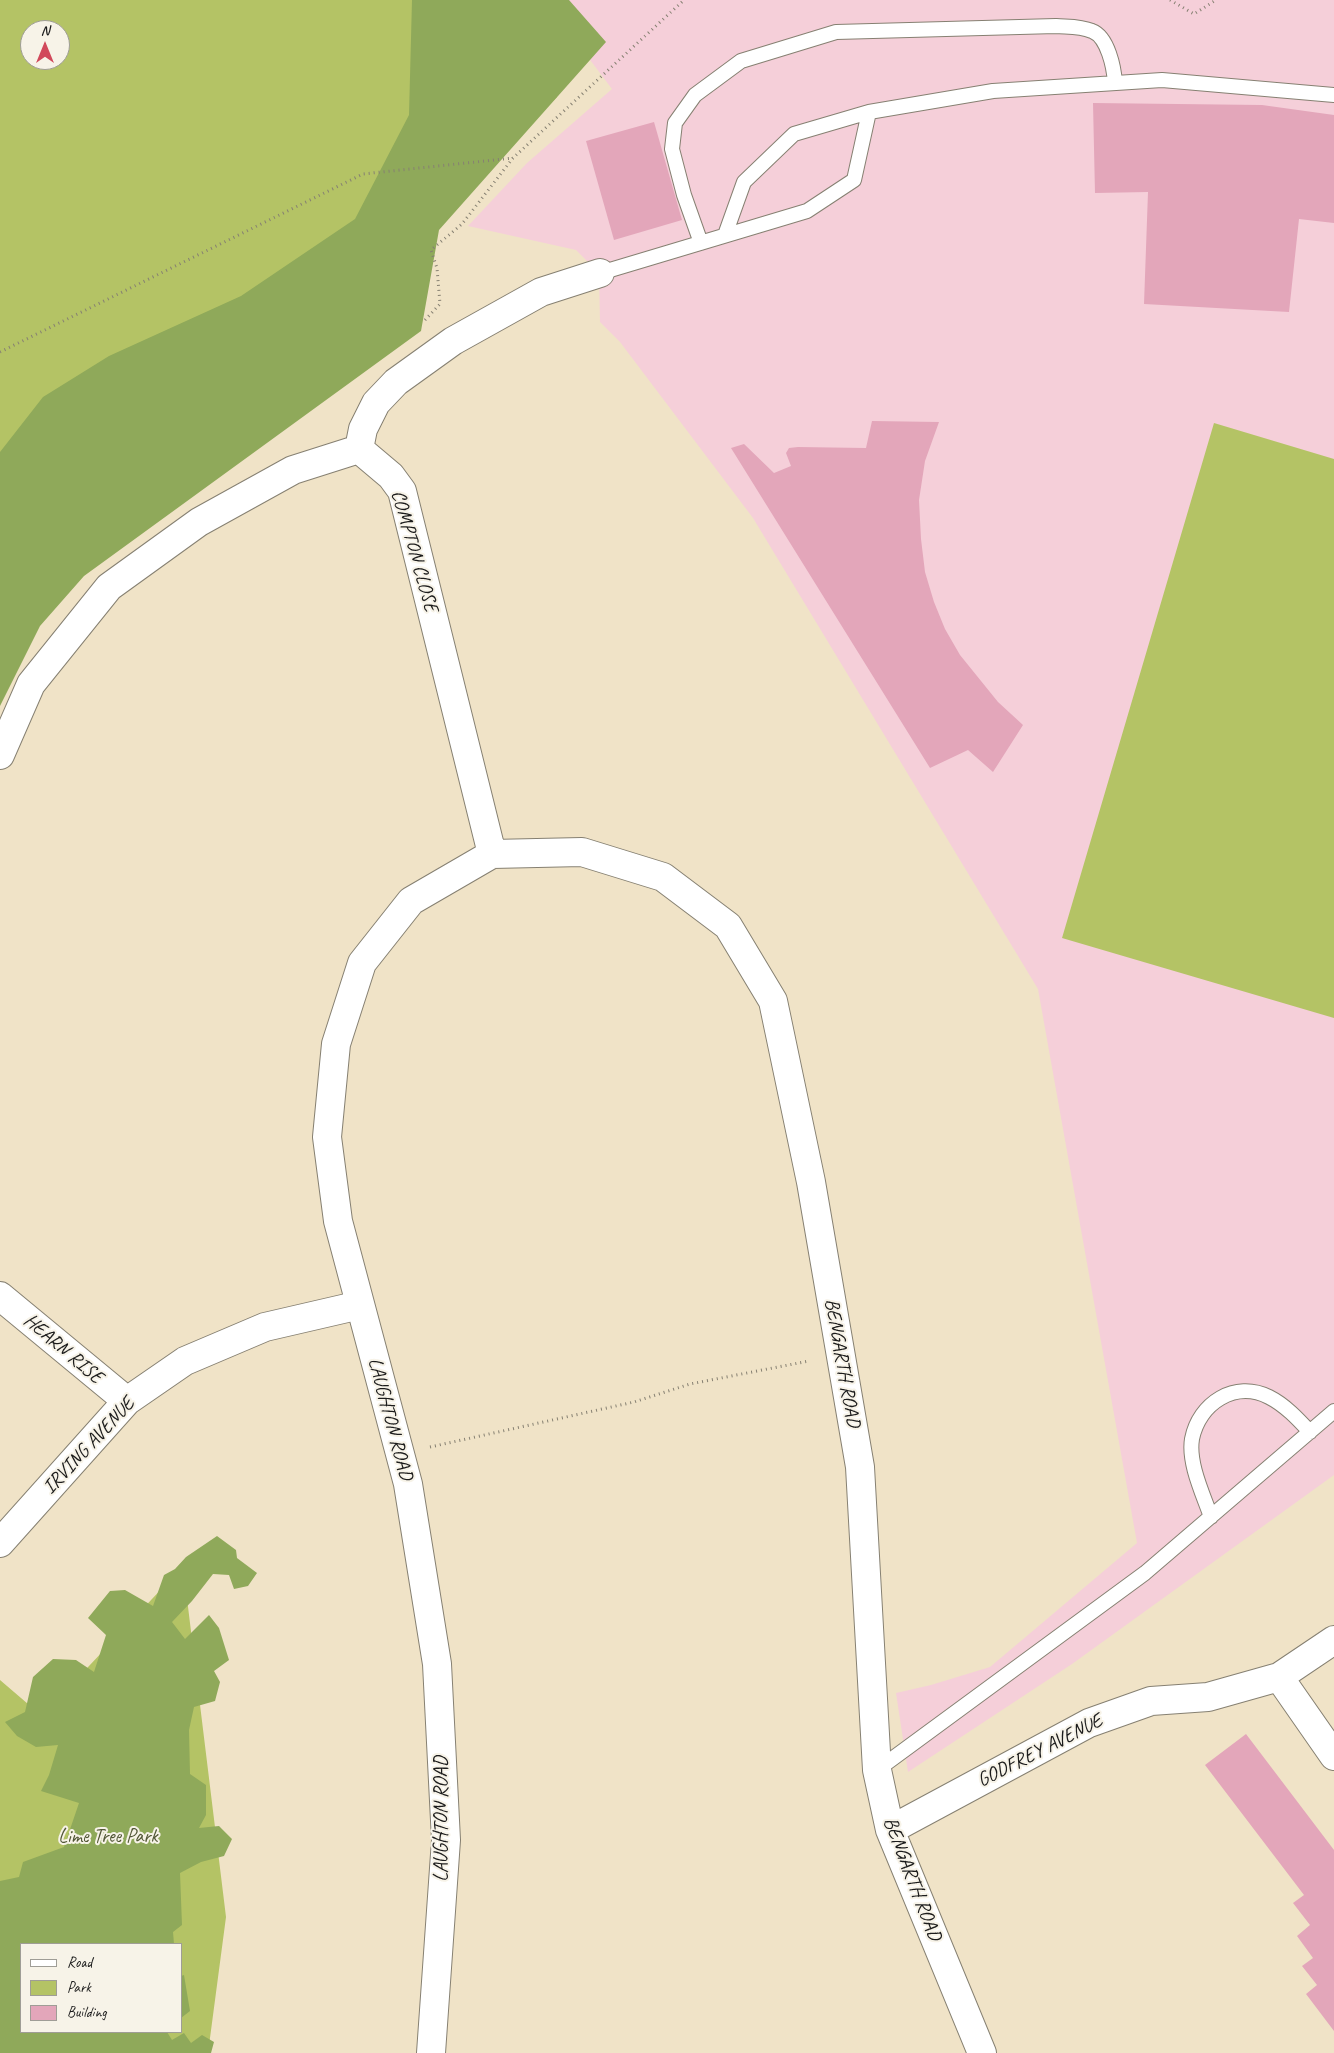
<!DOCTYPE html>
<html>
<head>
<meta charset="utf-8">
<style>
	body { margin:0 }
	#map { position:relative; width:1334px; height:2053px; overflow:hidden; background:#f0e3c7; font-family:Caveat,sans-serif }
	canvas { display:block }
	.legend { position:absolute; left:20px; top:1943px; width:162px; height:90px; box-sizing:border-box; background:#f7f3e8; border:1px solid #9f9d96; margin:0; padding:6px 9px; list-style:none; font-size:15px; color:#1c1c1c }
	.legend li { display:flex; align-items:center; gap:10px; height:25px }
	.legend b { width:25px; border:1px solid #9f9d96 }
	.north { position:absolute; left:20px; top:20px; width:50px; height:50px; box-sizing:border-box; background:#f7f3e8; border:1px solid #9f9d96; border-radius:50%; rotate:0deg; font-size:14px; font-weight:700; line-height:20px; text-align:center; color:#1c1c1c }
	.north::after { content:''; display:block; margin:auto; width:18px; height:22px; background:#d1495b; clip-path:polygon(50% 0,100% 100%,50% 72%,0 100%) }
</style>
</head>
<body>
<div id="map">
<canvas width="1334" height="2053"></canvas>
<ul class="legend">
<li><b style="height:6px;background:#fff"></b>Road</li>
<li><b style="height:14px;background:#b4c365"></b>Park</li>
<li><b style="height:14px;background:#e3a6ba"></b>Building</li>
</ul>
<div class="north">N</div>
</div>
<script>
const g = document.querySelector('canvas').getContext('2d');
g.lineJoin = 'round';
function fillPath(path, color) {
  g.fillStyle = color;
  g.fill(path, 'evenodd');
}
function trace(path, color, width, dash) {
  g.strokeStyle = color;
  g.lineWidth = width;
  g.lineCap = dash ? 'butt' : 'round';
  g.setLineDash(dash || []);
  g.stroke(path);
}
function write(font, color, halo, rows, align = 'center') {
  g.font = font + ' Caveat,sans-serif';
  g.lineWidth = 4;
  g.setLineDash([]);
  g.textBaseline = 'middle';
  g.strokeStyle = halo;
  g.fillStyle = color;
  for (const [text, x, y, turn = 0] of rows) {
    g.save();
    g.translate(x, y);
    g.rotate((+turn || 0) * Math.PI / 180);
    g.textAlign = isNaN(turn) ? turn : align;
    if (halo) g.strokeText(text, 0, 0);
    g.fillText(text, 0, 0);
    g.restore();
  }
}
fillPath(new Path2D(`
	M545 0H1334V1475L1072 1664 908 1772 896 1693 931 1685 990 1667 1137 1543 1038 989 753 518 620 342 600 322 599 273 576 250 468 226 527 163 612 89Z`), '#f5cfd9');
fillPath(new Path2D(`
	M0 0H483L557 97 0 650ZM30 30H60V60H30Z
	M1214 423 1334 459V1018L1062 938Z
	M183 1566 226 1917 208 2053H0V1680L42 1716ZM21 1944H181V2032H21Z`), '#b4c365');
fillPath(new Path2D(`
	M412 0H569L606 42 439 230 421 331 84 576 40 626 0 706V452L43 397 109 356 241 296 355 219 409 115Z
	M217 1536 236 1550 237 1558 257 1573 248 1586 234 1589 229 1575 213 1574 192 1601 172 1622 185 1639 209 1615 219 1628 229 1660 214 1671 220 1682 215 1701 194 1707 189 1730 190 1774 206 1785V1815L199 1828 219 1826 232 1839 224 1856 201 1862 180 1873 182 1925 173 1932 174 1944H21V2032H167L172 2040 184 2033 191 2043 202 2035 214 2042 211 2053H0V1881L19 1877 23 1862 64 1847 79 1803 41 1791 49 1775 58 1745 36 1747 17 1736 5 1722 25 1712 33 1677 53 1659 76 1660 94 1672 106 1635 88 1618 110 1591 125 1590 153 1606 164 1575 175 1569 186 1557Z
	M184 1975 190 2011 181 2018V1976Z`), '#8fa95a');
fillPath(new Path2D(`
	M1093 103 1262 105 1334 115V223L1299 219 1289 312 1144 304 1148 192 1095 193Z
	M654 122 682 220 614 240 586 141Z
	M872 421 939 422 925 461 919 500 921 539 925 572 934 602 945 629 960 655 998 702 1023 725 993 772 968 750 930 768 731 448 744 444 774 473 791 466 786 453 789 448 798 447 866 448Z
	M1246 1734 1334 1850V2031L1306 1994 1317 1985 1302 1966 1313 1958 1297 1936 1310 1925 1293 1903 1304 1895 1205 1765Z`), '#e3a6ba');
const service = new Path2D(`
	M725 235 744 182 794 134 869 112
	M701 243 684 195 672 149 675 123 695 95 741 61 836 32 1056 26C1068 27 1080 26 1092 31 1108 37 1114 68 1115 83
	M600 273 807 211 854 180 869 112 993 91 1162 80 1334 95
	M1211 1517C1203 1494 1188 1463 1192 1439 1199 1403 1235 1380 1269 1397 1285 1405 1298 1419 1310 1432
	M877 1770 1145 1573 1334 1411`);
const minor = new Path2D(`
	M359 449 391 476 402 491 492 854
	M359 449 363 429 376 403 396 382 453 341 541 292 600 273
	M0 755 31 684 109 587 199 522 293 470 359 449
	M0 1296 127 1401
	M0 1543 127 1401 185 1361 265 1327 360 1305
	M1279 1677 1334 1756
	M890 1830 1089 1723 1151 1701 1208 1697 1279 1677 1334 1640
	M431 2053 446 1840 437 1664 408 1484 338 1221 327 1137 336 1044 362 963 411 901 492 854 582 852 663 877 728 926 773 1001 811 1182 860 1467 877 1770 890 1830 982 2053`);
trace(service, '#868072', 16);
trace(minor, '#868072', 30);
trace(new Path2D(`
	M1170 0 1194 14 1216 0
	M425 320 440 304 437 268 431 250 462 224 513 158 684 0
	M0 352 363 174 513 158
	M430 1447 634 1402 690 1384 809 1361`), '#868072', 3, [1, 4]);
trace(service, '#fff', 14);
trace(minor, '#fff', 28);
write('20px', '#1c1c1c', '#f7f3e8', [
	["COMPTON CLOSE",414,551,74],
	["HEARN RISE",63,1349,40],
	["BENGARTH ROAD",842,1363,80],
	["LAUGHTON ROAD",390,1419,75],
	["IRVING AVENUE",89,1446,-47],
	["GODFREY AVENUE",1040,1751,-27],
	["LAUGHTON ROAD",442,1819,-90],
	["BENGARTH ROAD",912,1879,69]
]);
write('20px', '#515636', '#f7f3e8', [
	["Lime Tree Park",108,1837]
]);
</script>
</body>
</html>
